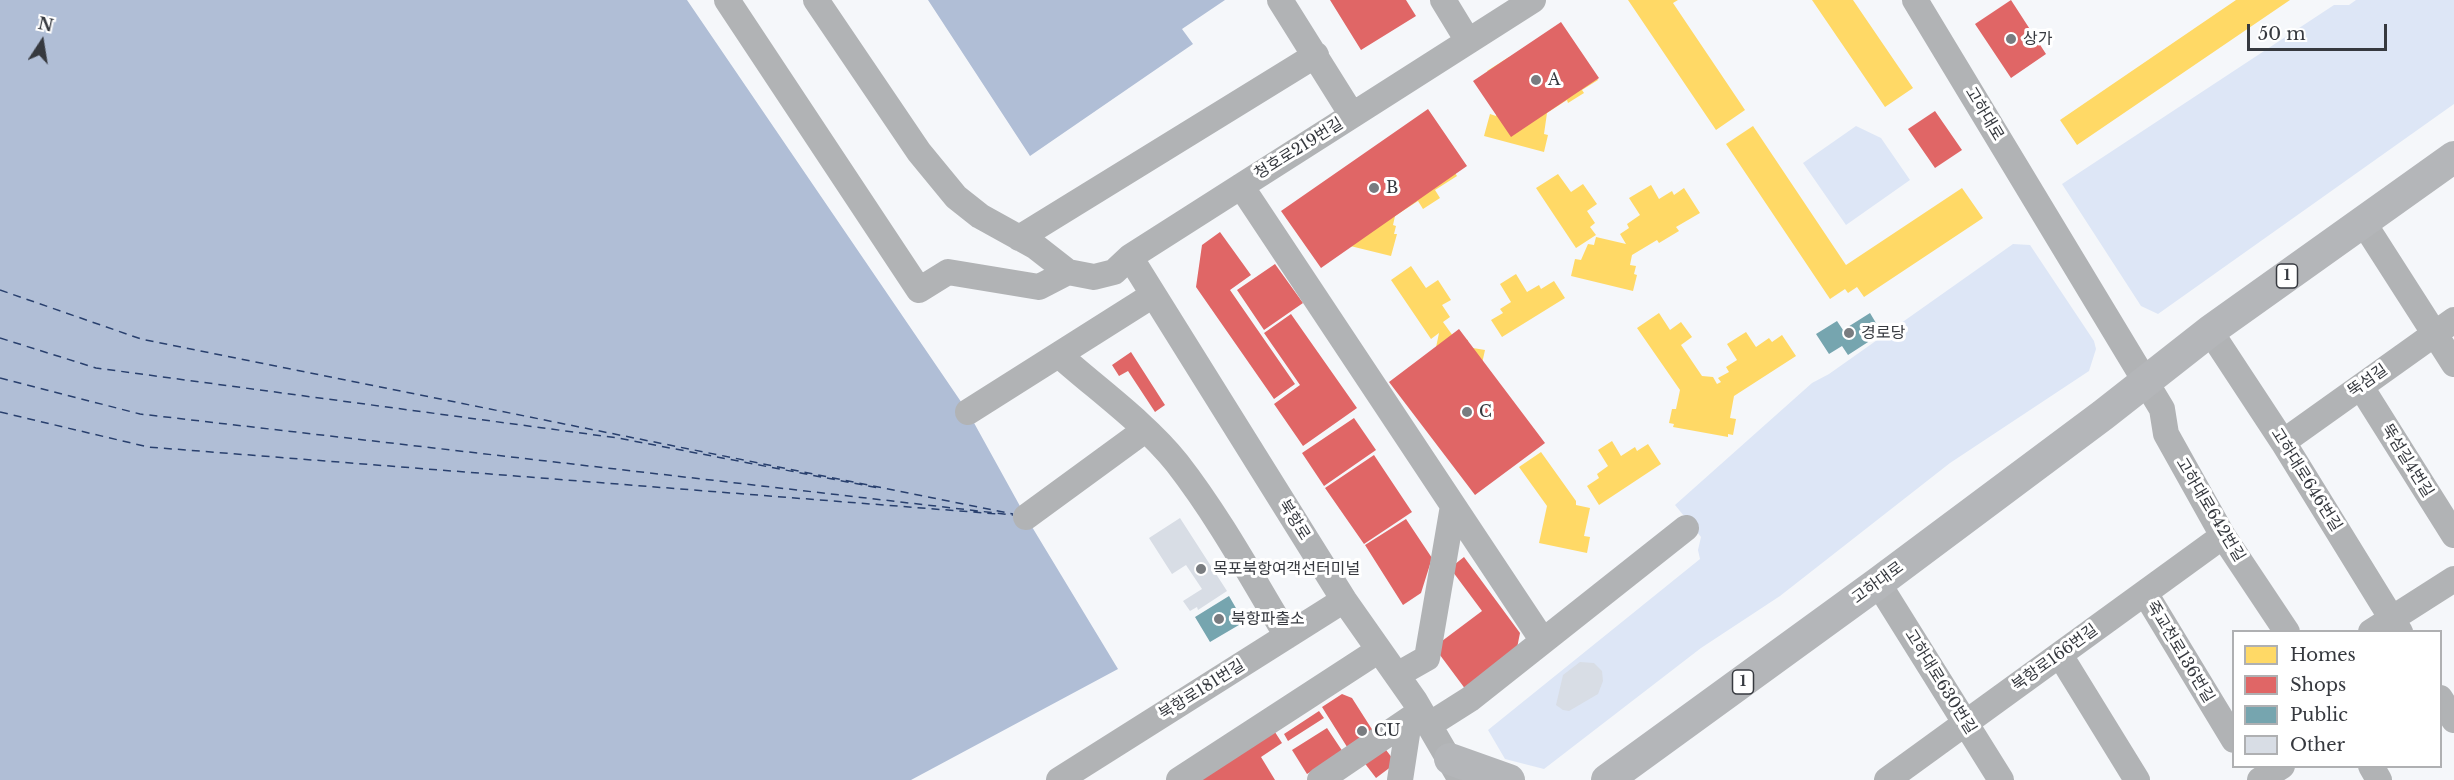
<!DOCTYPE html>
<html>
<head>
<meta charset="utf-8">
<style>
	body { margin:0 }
	#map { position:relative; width:2454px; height:780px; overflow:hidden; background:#f5f7fa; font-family:"Libre Baskerville",serif }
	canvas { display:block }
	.legend { position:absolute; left:2232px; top:630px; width:210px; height:138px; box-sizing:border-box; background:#fff; border:2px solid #afb0b2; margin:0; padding:8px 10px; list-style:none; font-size:18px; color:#36393f }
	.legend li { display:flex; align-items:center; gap:12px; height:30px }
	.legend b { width:30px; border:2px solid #afb0b2 }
	.north { position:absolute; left:12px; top:12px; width:60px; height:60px; -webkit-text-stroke:4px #fff; paint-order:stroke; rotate:12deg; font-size:16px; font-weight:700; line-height:24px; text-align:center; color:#36393f }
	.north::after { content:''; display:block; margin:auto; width:21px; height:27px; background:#36393f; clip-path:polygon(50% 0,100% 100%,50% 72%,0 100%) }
	.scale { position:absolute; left:2247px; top:24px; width:140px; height:27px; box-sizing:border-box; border:3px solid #36393f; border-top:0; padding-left:8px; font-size:18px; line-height:21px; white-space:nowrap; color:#36393f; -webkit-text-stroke:4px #fff; paint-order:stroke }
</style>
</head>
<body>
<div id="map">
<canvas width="2454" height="780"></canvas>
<ul class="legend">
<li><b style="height:16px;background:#ffd966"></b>Homes</li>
<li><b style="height:16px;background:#e06666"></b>Shops</li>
<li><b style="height:16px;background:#76a5af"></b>Public</li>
<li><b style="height:16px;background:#d8dde5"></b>Other</li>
</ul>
<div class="north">N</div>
<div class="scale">50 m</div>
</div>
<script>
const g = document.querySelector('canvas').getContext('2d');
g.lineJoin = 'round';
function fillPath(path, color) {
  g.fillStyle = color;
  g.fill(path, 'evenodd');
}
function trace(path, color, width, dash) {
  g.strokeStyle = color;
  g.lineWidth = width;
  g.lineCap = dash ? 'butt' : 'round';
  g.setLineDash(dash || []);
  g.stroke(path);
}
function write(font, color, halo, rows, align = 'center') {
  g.font = font + ' "Libre Baskerville","Noto Sans KR",serif';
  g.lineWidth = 6;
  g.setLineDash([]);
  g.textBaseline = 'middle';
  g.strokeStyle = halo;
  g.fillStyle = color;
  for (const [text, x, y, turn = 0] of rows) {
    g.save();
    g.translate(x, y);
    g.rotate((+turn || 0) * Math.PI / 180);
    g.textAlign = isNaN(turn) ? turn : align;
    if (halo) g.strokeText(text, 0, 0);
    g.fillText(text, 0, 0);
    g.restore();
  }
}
fillPath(new Path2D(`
	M2356 0H2454V104L2158 314 2141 306 2062 184 2334 5H2349Z
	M1856 126 1881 138 1910 180 1846 225 1803 163Z
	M2013 244 2030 245 2094 341 2096 349 2089 371 1950 463 1780 596 1701 648 1544 769 1505 759 1488 730 1700 559 1698 550 1701 537 1675 505 1812 383 1829 374Z`), '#dde6f6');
fillPath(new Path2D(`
	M0 0H687L968 412 1026 517 1118 669 911 780H0Z
	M928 0H1225L1182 29 1193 44 1030 156Z`), '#b0bed6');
fillPath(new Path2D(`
	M1628 0H1678L1673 3 1745 110 1716 130Z
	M1812 0H1853L1913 88 1885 107Z
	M2236 0H2290L2077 145 2060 120Z
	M1509 57 1536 98V94L1542 90 1540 85 1551 78 1544 68 1556 60 1564 71 1577 63 1579 66 1586 62 1598 80 1582 90 1584 93 1568 103 1567 100 1547 113 1544 134 1548 135 1544 152 1484 136 1490 114 1496 116 1497 109 1501 110 1504 98 1487 71Z
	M1753 126 1846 265 1962 188 1983 218 1864 297 1857 287 1848 293 1845 289 1830 299 1726 144Z
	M1412 151 1421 165 1431 159 1433 163 1445 156 1457 176 1435 190 1440 198 1423 209 1418 201 1395 216 1393 225 1396 226 1394 234H1397L1391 256 1334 242 1338 225 1344 226 1346 218 1350 219 1356 195 1383 201 1379 196 1389 190 1387 186 1402 176 1393 163Z
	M1558 174 1571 192 1583 184 1597 204 1587 211 1595 223 1590 227 1596 235 1576 248 1536 188Z
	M1651 185 1659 199 1672 191 1674 195 1684 188 1700 213 1676 227 1679 231 1659 243 1657 240 1632 255 1630 265 1636 266 1634 274 1637 275 1633 291 1571 276 1575 259 1581 260 1588 244 1594 245 1596 237 1626 244 1620 234 1629 228 1627 224 1640 215 1629 198Z
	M1411 266 1426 288 1438 280 1451 300 1442 305 1450 317 1443 322 1453 336 1468 340 1467 347 1485 350 1481 368 1487 370 1483 394 1451 387 1450 391 1418 385 1423 359 1429 361 1430 356 1434 357 1439 333 1431 339 1391 280Z
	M1516 274 1527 292 1539 285 1541 289 1554 281 1565 298 1502 337 1491 320 1503 313 1500 309 1511 302 1500 284Z
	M1659 313 1670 330 1681 322 1692 337 1681 345 1702 376 1713 377 1717 384 1721 382 1718 378 1729 372 1726 367 1737 360 1727 344 1746 332 1756 347 1769 338 1772 342 1782 335 1796 356 1734 396 1730 418 1736 419 1733 435 1728 434V437L1673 427 1674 424 1669 423 1672 409H1676L1680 390 1637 328Z
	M1495 398 1506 414 1515 407 1527 424 1521 428 1528 438 1524 440 1527 445 1507 459 1476 411Z
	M1612 441 1621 456 1635 447 1637 451 1648 444 1661 464 1599 505 1587 486 1599 478 1597 474 1608 466 1598 450Z
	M1541 452 1576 501V505L1590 508 1584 536 1590 537 1587 553 1539 543 1547 506 1519 467Z`), '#ffd966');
fillPath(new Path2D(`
	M1330 0H1406L1416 16 1361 50Z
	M2011 0 2046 54 2011 78 1975 24Z
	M1561 22 1599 78 1511 137 1473 81Z
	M1428 109 1467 166 1321 268 1281 211Z
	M1935 111 1962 150 1935 168 1908 129Z
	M1220 232 1251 275 1230 290 1295 384 1274 399 1196 287 1202 245Z
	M1275 264 1303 303 1264 330 1237 290Z
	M1291 314 1357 408 1303 446 1274 404 1300 385 1264 333Z
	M1459 329 1545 443 1475 495 1389 382Z
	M1131 352 1165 405 1155 412 1128 371 1119 376 1112 365Z
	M1354 418 1376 450 1324 486 1302 453Z
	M1374 455 1412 512 1364 544 1325 488Z
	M1406 519 1432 558 1421 593 1403 605 1365 545Z
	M1464 557 1520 633 1516 653 1466 690 1434 647 1482 611 1450 568Z
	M1342 694 1352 698 1375 734 1349 750 1322 707Z
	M1319 711 1324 718 1288 741 1284 734Z
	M1327 728 1343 752 1307 774 1292 750Z
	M1273 729 1282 743 1261 757 1275 780H1191Z
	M1383 746 1396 763 1376 778 1363 761Z`), '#e06666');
fillPath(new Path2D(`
	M1870 313 1882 333 1848 355 1842 346 1829 354 1816 334 1837 321 1843 330Z
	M1229 596 1244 622 1210 642 1195 617Z`), '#76a5af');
trace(new Path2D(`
	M0 290 141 339 1013 514
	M0 338 96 368 618 438 879 488
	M0 378 140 414 1013 515
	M0 412 148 447 998 514`), '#29406e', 1.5, [8, 6]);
fillPath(new Path2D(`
	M1180 518 1227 591 1198 610 1197 607 1190 611 1183 601 1202 589 1186 565 1172 574 1149 538Z
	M1580 662 1594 663 1602 671 1603 681 1598 694 1569 711 1563 710 1556 705 1563 675Z`), '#d8dde5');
trace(new Path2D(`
	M727 0 919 290 948 272 1039 287 1068 272
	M816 0 919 152 956 197 980 216 1036 247 1068 272 1094 277 1114 272 1130 257 1533 0
	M1280 0 1352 115
	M1443 0 1468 41
	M1915 0 2162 409 2166 434 2223 536 2287 632
	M1241 186 1543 641
	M2363 222 2454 364
	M1019 238 1316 55
	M1130 257 1344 600 1415 701 1461 780
	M2210 331 2283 442 2400 632
	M1059 355C1097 389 1145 423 1177 463 1219 517 1252 578 1287 636
	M2361 387 2454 535
	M968 412 1153 295
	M2283 442 2454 320
	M1026 517 1145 430
	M1878 583 2001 780
	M2145 593 2234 740
	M2371 632 2454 579
	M2060 655 2137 780
	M1397 675 1427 658 1453 506
	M2440 698 2454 720
	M1429 725 1470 699 1686 528
	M2371 766 2379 780
	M1059 780 1344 600
	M1179 780 1379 650
	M1320 780 1420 712
	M1400 780 1409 721
	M1887 780 2223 536
	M2260 780 2282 766`), '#b1b3b5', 26);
trace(new Path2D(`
	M1450 759 1509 780
	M1607 780 1878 583 2103 415 2210 331 2454 157`), '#b4b6b9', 32);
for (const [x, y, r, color] of [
	[2011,39,6,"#797c80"],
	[1536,80,6,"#797c80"],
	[1374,188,6,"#797c80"],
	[1849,333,6,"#797c80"],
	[1467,412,6,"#797c80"],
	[1201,569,6,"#797c80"],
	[1219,619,6,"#797c80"],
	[1362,731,6,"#797c80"]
]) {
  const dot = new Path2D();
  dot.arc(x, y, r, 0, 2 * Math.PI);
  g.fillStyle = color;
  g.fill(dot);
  trace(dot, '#fff', 2);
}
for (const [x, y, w] of [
	[2287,276,21],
	[1743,682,21]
]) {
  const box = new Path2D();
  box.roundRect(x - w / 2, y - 12, w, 24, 4.5);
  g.fillStyle = '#fff';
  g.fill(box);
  trace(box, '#36393f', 1.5);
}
write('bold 15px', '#36393f', null, [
	["1",2287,276],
	["1",1743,682]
]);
write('16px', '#36393f', '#fff', [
	["상가",2023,39],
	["A",1548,80],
	["B",1386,188],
	["경로당",1861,333],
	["C",1479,412],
	["목포북항여객선터미널",1213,569],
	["북항파출소",1231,619],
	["CU",1374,731]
], 'left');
write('16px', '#36393f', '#fff', [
	["고하대로",1984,114,59],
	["청호로219번길",1299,149,-32],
	["뚝섬길",2368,381,-35],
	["뚝섬길4번길",2407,461,58],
	["고하대로646번길",2306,480,58],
	["고하대로642번길",2210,510,59],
	["북항로",1294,520,58],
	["고하대로",1878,583,-36],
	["죽교천로136번길",2180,652,59],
	["북항로166번길",2055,658,-36],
	["고하대로630번길",1940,682,58],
	["북항로181번길",1202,690,-32]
]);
</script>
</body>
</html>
